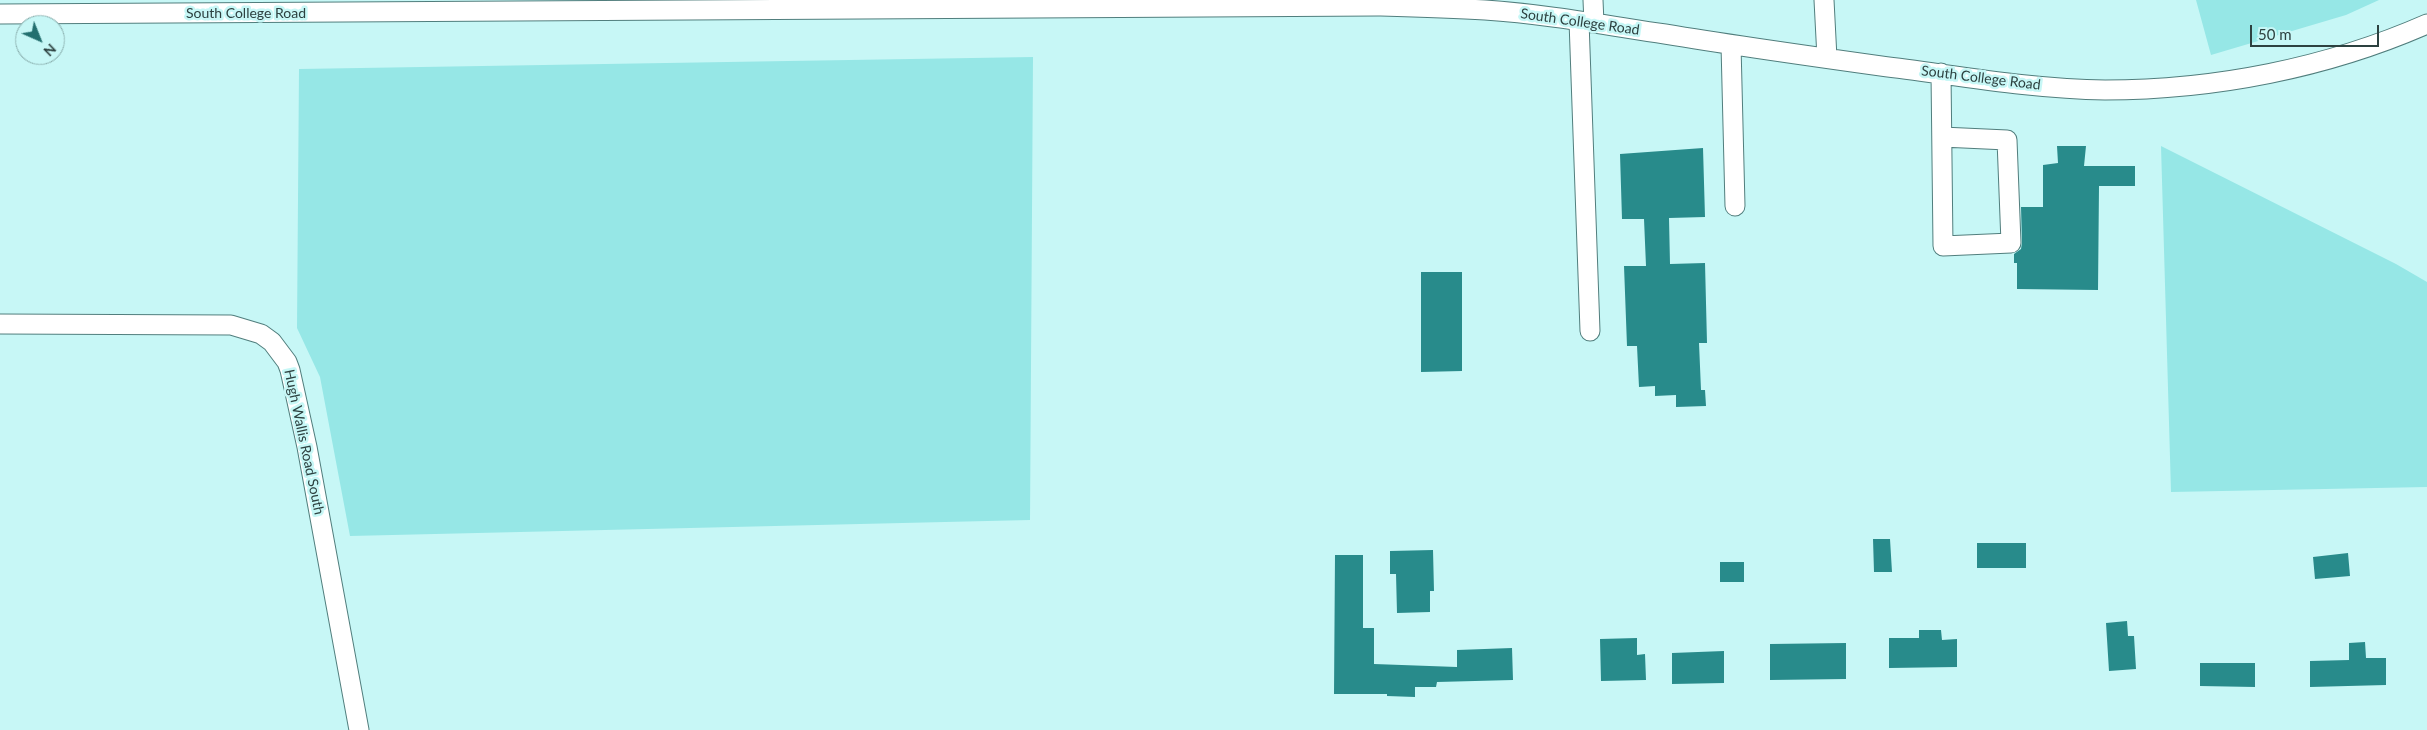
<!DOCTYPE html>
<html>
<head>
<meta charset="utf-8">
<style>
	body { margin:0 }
	#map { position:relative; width:2427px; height:730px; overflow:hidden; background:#c7f7f6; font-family:Lato,sans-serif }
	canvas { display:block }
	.north { position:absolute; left:15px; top:15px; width:50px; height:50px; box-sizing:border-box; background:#c7f7f6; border:1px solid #89aead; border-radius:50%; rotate:136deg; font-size:14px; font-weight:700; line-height:20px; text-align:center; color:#2d4140 }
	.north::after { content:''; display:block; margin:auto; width:18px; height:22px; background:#236f6f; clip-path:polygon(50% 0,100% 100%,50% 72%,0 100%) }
	.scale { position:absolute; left:2250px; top:25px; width:129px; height:22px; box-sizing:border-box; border:2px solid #2d4140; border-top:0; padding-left:6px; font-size:15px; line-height:18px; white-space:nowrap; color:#2d4140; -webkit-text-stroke:4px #c7f7f6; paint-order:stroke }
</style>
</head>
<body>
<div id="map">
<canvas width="2427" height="730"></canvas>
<div class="north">N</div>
<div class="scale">50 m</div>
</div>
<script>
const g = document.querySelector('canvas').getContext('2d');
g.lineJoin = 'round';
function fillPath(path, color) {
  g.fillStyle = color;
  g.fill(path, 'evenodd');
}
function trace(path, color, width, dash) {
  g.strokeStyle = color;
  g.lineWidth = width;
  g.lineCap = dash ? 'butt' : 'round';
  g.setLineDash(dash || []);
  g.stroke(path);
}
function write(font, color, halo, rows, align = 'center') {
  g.font = font + ' Lato,sans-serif';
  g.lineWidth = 5;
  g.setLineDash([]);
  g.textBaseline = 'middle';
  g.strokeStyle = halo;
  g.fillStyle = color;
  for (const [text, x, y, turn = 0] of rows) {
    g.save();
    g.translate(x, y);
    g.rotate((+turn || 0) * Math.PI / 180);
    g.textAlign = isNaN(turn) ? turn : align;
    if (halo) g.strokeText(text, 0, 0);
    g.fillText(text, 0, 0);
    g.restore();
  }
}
fillPath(new Path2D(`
	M2196 0H2379L2346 15 2211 55Z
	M1033 57 1030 520 350 536 320 377 297 328 299 69Z
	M2161 146 2396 264 2427 282V487L2171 492Z`), '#96e7e6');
fillPath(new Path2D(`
	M2057 146H2086L2084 166H2135V186H2099L2098 290 2017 289V263H2014V254L2021 249 2022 243 2021 207H2043V165L2058 163Z
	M1703 148 1705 217 1669 218 1670 264 1705 263 1707 343H1699L1701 390H1705L1706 406 1676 407V395L1655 396V386L1639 387 1637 346H1627L1624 266H1646L1644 219H1622L1620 154Z
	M1421 272H1462V371L1421 372Z
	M1873 539H1890L1892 572H1874Z
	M1977 543H2026V568H1977Z
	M1433 550 1434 591H1430V612L1397 613 1396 574H1390V551Z
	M2348 553 2350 576 2315 579 2313 557Z
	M1335 555H1363V628H1374V664L1457 667V650L1512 648 1513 680 1437 682 1436 687H1415V697L1387 696V694H1334Z
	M1720 562H1744V582H1720Z
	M2127 621 2128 636H2134L2136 669 2109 671 2106 623Z
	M1919 630H1941L1942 640 1957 639V667L1889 668V638H1919Z
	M1637 638V655L1645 654 1646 680 1601 681 1600 639Z
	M2365 642 2366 658H2386V685L2310 687V661L2349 660V643Z
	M1846 643V679L1770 680V644Z
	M1724 651V683L1672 684V653Z
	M2200 663H2255V687L2200 686Z`), '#288b8b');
const minor = new Path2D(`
	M1593 0 1594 23
	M1824 0 1827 58
	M0 14 1378 6C1413 7 1449 8 1485 10 1545 14 1605 25 1665 34 1737 46 1809 56 1881 66 1955 75 2030 89 2105 90 2214 90 2327 68 2427 24
	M1579 21 1590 331
	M1731 45 1735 206
	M1941 73 1943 246 2011 243 2007 140 1942 137
	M0 324 231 325 261 334 272 342 287 362 290 370 307 447 359 730`);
trace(minor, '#517e7d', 21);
trace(minor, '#fff', 19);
write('14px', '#2d4140', '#c7f7f6', [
	["South College Road",246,13],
	["South College Road",1580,22,8],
	["South College Road",1981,78,7],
	["Hugh Wallis Road South",304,442,78]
]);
</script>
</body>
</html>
